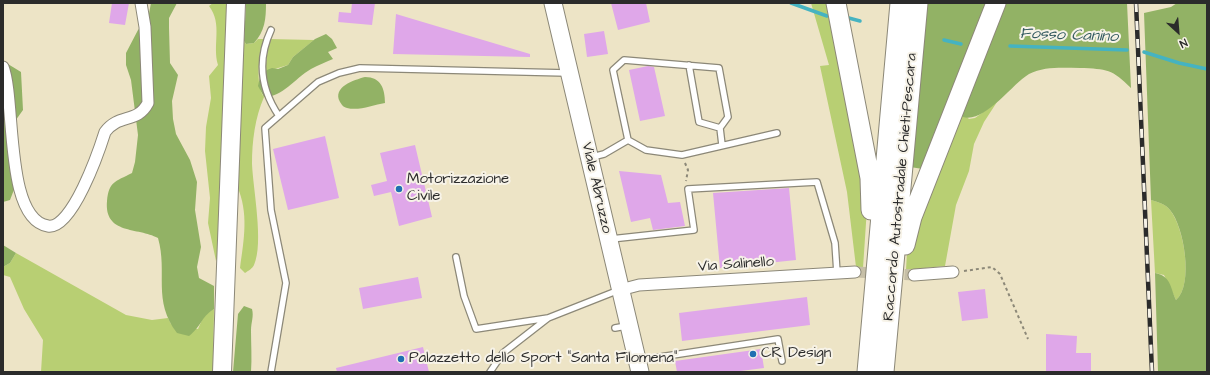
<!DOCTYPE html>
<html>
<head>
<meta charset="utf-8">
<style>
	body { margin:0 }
	#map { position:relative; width:1210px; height:375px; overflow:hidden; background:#ede4c6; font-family:"Architects Daughter",sans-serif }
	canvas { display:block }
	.frame { position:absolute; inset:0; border:4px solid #2b2b2b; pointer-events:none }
	.north { position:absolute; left:1158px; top:12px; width:40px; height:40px; -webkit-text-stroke:3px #f7f3e8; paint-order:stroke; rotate:154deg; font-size:11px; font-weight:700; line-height:16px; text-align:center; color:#2b2b2b }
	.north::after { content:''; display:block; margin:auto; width:14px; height:18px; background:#2b2b2b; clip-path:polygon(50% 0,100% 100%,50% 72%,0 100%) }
</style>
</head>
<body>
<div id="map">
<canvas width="1210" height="375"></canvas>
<div class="frame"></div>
<div class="north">N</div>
</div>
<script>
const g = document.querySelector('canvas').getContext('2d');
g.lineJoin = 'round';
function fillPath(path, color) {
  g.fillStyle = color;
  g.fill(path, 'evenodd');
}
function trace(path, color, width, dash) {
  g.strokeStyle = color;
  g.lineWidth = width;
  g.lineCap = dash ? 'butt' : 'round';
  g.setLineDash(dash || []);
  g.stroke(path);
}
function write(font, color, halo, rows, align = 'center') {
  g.font = font + ' "Architects Daughter",sans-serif';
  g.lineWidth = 4;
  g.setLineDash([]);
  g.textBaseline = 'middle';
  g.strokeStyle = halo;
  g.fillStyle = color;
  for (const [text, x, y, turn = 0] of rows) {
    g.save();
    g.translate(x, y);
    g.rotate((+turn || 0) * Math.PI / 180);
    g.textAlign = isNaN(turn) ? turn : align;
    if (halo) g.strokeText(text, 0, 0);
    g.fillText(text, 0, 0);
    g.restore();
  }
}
fillPath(new Path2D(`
	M213 3H228L219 254 216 261 208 223 210 198 205 151 206 127 211 98 209 76 218 65C212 45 223 24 209 6Z
	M811 3H826L829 10 867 208 863 268 856 267 847 192 820 66 829 65Z
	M258 39H264C259 53 255 86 264 97 255 118 252 141 252 164 253 189 264 243 254 265 253 268 248 271 245 273L240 268C244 239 249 213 237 186L244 41 246 44 254 43Z
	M269 39 314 40 293 57 288 65 265 72Z
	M997 102 984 122 974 144 969 171 956 205 945 266 906 270 907 252 959 109 969 119 975 118Z
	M1151 200C1157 202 1166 204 1170 210 1184 227 1194 285 1176 300L1164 275 1155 273Z
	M16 253 126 315 152 320 168 318 171 324 198 329 204 315 214 309 213 372H41L43 340 24 309 10 277 3 275V267L10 263Z`), '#b8cf73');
fillPath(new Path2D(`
	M151 3H177L169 18V28L170 63 178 75 172 101 173 119 176 134 190 160 197 182 195 210 201 247 197 267 199 278 214 286V309C200 318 202 326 189 336L177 333C152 300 168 273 158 238 138 227 104 235 107 201 109 181 115 182 132 173L135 162 138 135 131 80 126 65V53L138 30 148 19Z
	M246 3H266C266 19 265 31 254 43L246 44 244 41Z
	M925 3H988L923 169 910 167Z
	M1004 3H1127L1131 88C1112 69 1107 69 1080 68 1063 68 1045 66 1029 74 1011 85 985 123 963 117L960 113Z
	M1177 3H1207V372H1158L1155 273C1171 276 1170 287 1176 300 1194 285 1184 226 1170 210 1166 204 1157 202 1151 200L1144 13 1171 7Z
	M326 34 332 39 337 48 328 52 333 59C326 62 318 65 311 69 294 79 283 97 264 97L258 86 260 77 267 70 272 68 278 69 288 65 293 57 315 39Z
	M3 61 21 72 23 110 13 124 20 174 10 200 3 202Z
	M365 77C381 77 385 89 385 103 373 105 359 111 347 108 343 107 342 105 340 102 332 87 354 80 365 77Z
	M3 245 16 253 10 263 3 267Z
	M244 306 252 309C254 317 251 322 251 330 251 344 252 358 251 372H233L238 314Z`), '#92b265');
trace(new Path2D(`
	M791 3 827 16
	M845 17 860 21
	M944 40 961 44
	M1010 46 1127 50
	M1144 52 1179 63 1207 69`), '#45b3c1', 3.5);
fillPath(new Path2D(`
	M112 3H129L125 25 109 23Z
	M352 3H375L372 25 338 22 339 12 351 13Z
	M611 3H646L650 22 618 30Z
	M396 14 530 54V57L393 54Z
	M604 31 608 54 587 57 584 34Z
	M648 66 654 67 665 116 640 121 629 70Z
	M325 136 339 198 288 210 273 149Z
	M415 145 432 217 399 226 391 192 374 196 371 185 387 181 380 153Z
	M619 171 661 175 668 203 680 202 685 226 653 230 650 218 631 222Z
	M789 188 796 260 720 268 713 193Z
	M418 277 422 298 363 309 359 288Z
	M985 289 988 318 962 321 958 292Z
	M807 297 810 325 682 341 679 313Z
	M1046 334 1077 336 1076 353H1091V372H1046Z
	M423 347 429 372H337L336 368Z
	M761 349 764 368 733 372H677L675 361Z`), '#dfa7e9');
trace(new Path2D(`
	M855 272 914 275`), '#c6bfa7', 11, [11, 5.5]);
const service = new Path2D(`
	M271 30C257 60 260 88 279 116
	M689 65 699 122 720 128 722 145
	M628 140 613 70 624 60 719 68 728 117 720 128
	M592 157 604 154 628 140 646 150 682 155 777 133
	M611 239 694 230 688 189 817 182 835 243 837 273
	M456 257 464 296 476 329 548 318 503 353 490 372
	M548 318 619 290
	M615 328 626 326
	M640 360 778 339 782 361
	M271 372 286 283 271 210 265 128 318 82 339 73 360 68 567 73`);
const minor = new Path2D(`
	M3 67C16 100 4 219 48 226 72 230 99 151 105 132 119 113 137 124 148 103L145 27 141 3
	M914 275 953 272
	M620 290 639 285 855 272`);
const primary = new Path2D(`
	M553 3 640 372`);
const trunk = new Path2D(`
	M222 372 236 3`);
const motorway = new Path2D(`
	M836 3 870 178 871 210
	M905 245 912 217 996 3
	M867 372 900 3
	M884 372 918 3`);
trace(service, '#8c8878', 8);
trace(minor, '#8c8878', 13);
trace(primary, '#8c8878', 19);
trace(trunk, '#8c8878', 20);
trace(motorway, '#8c8878', 21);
trace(new Path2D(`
	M685 163 688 170 686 181
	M964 271 992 267 1000 274 1028 339`), '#8c8878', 2, [3, 3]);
trace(service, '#fff', 5.5);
trace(minor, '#fff', 11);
trace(primary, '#fff', 17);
trace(trunk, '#fff', 18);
trace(motorway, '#fff', 19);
const rail = new Path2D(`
	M1136 3 1152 372`);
trace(rail, '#2b2b2b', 4.5);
trace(rail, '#f7f3e8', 3, [9]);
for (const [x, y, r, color] of [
	[399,189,4,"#1f6fb2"],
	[753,354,4,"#1f6fb2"],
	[401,359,4,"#1f6fb2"]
]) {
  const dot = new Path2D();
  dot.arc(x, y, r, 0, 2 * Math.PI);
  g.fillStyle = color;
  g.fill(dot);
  trace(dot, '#f7f3e8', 1.5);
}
write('15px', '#2b2b2b', '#f7f3e8', [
	["Motorizzazione",407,180],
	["Civile",407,197],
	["CR Design",761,354],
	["Palazzetto dello Sport \"Santa Filomena\"",409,359]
], 'left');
write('15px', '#2b2b2b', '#f7f3e8', [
	["Raccordo Autostradale Chieti-Pescara",901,187,-85],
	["Viale Abruzzo",596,188,77],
	["Via Salinello",736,265,-4]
]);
write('italic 16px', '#345b60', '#f7f3e8', [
	["Fosso Canino",1069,36,2]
]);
</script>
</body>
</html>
